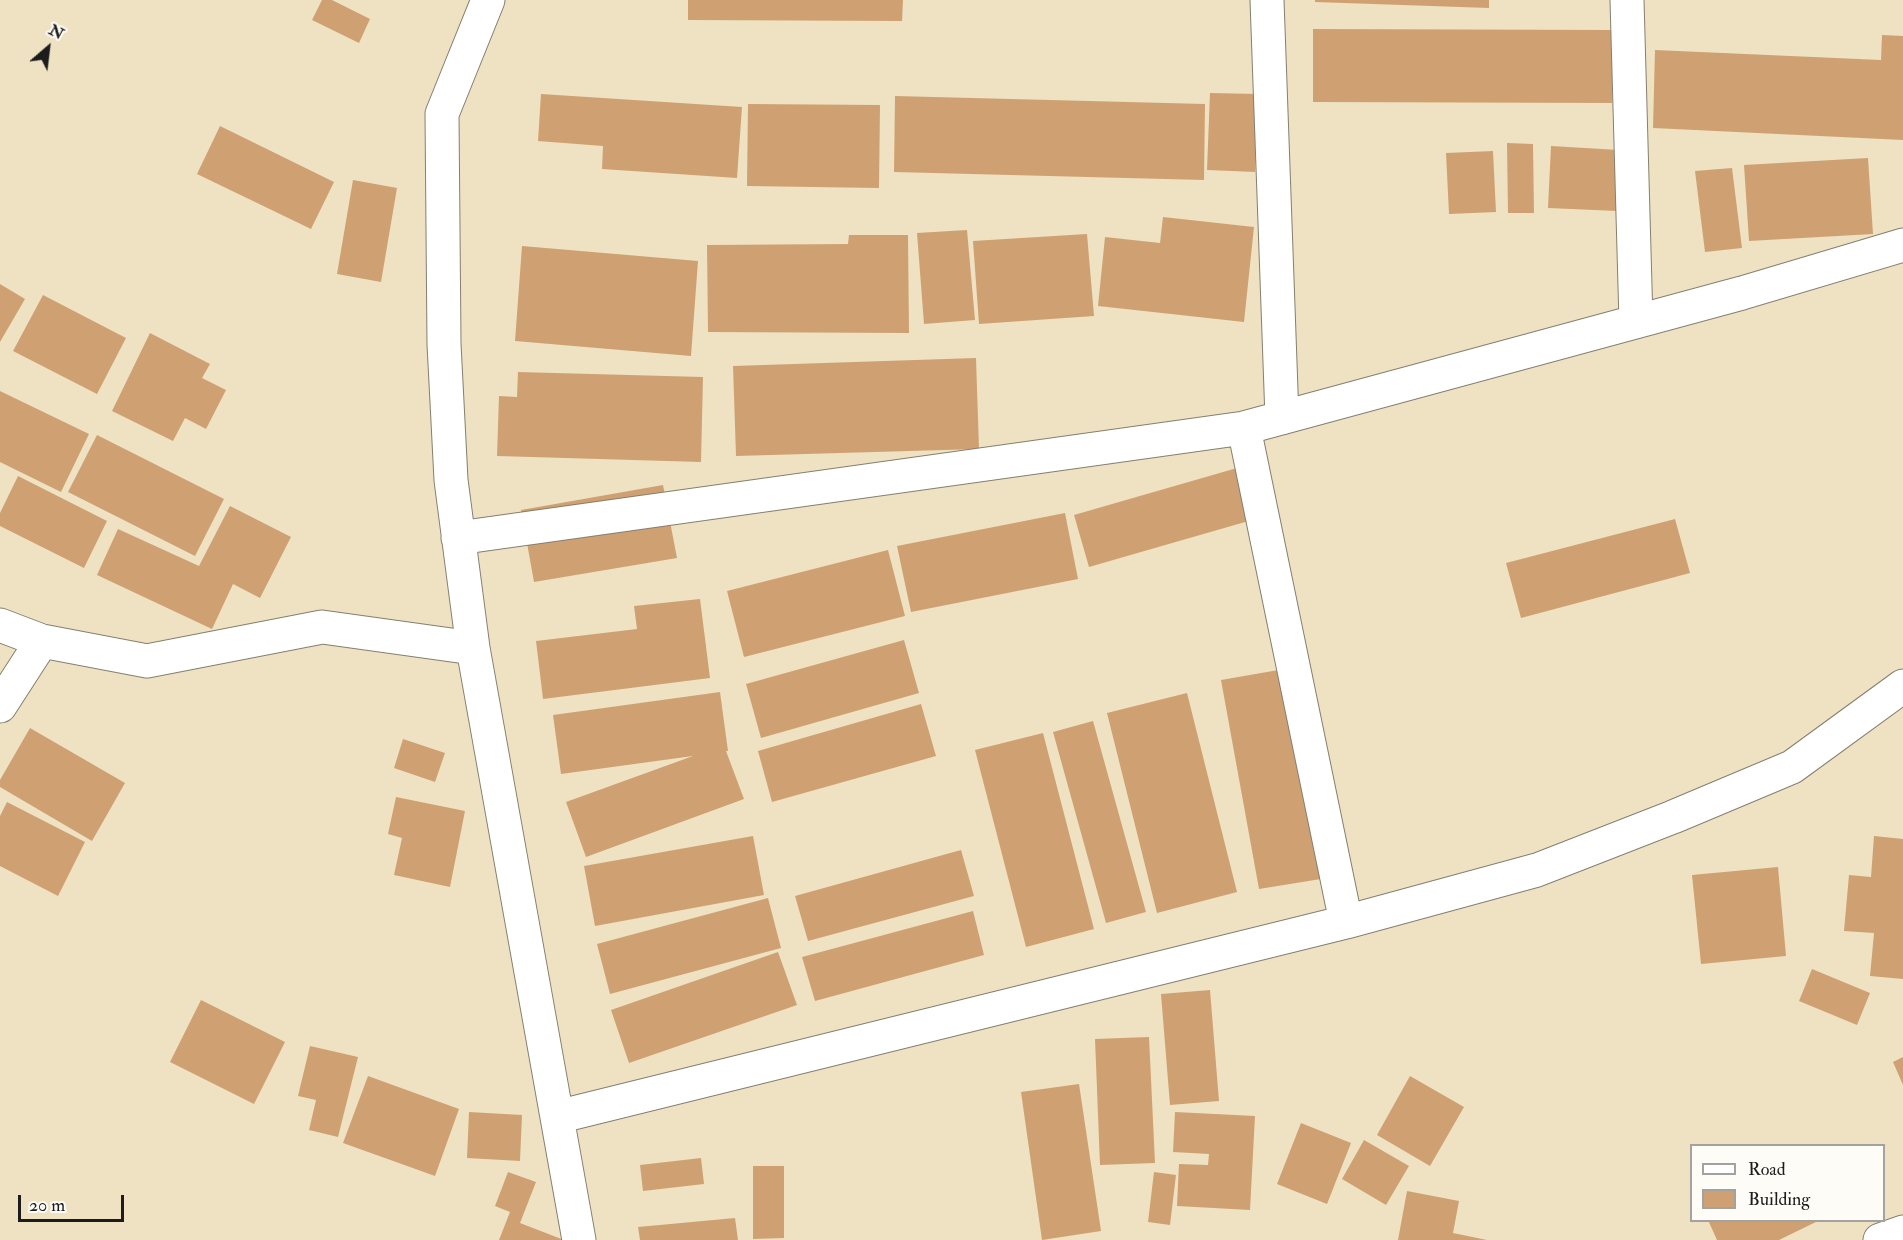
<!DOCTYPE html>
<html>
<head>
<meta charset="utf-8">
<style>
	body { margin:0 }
	#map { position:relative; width:1903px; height:1240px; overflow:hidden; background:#eee2c3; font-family:"IM FELL Double Pica",serif }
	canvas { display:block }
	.legend { position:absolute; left:1690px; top:1144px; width:195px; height:78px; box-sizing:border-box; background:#fdfcf7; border:2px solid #a3a29f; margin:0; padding:8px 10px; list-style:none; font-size:18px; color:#1c1c1c }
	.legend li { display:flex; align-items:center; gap:12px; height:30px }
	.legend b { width:30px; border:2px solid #a3a29f }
	.north { position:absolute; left:18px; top:18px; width:60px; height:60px; -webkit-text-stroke:4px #fdfcf7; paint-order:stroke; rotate:28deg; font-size:16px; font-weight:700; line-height:24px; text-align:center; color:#1c1c1c }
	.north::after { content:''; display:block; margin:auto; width:21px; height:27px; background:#1c1c1c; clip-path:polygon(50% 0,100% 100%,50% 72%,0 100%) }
	.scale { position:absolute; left:18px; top:1195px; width:106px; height:27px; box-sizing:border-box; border:3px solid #1c1c1c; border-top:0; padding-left:8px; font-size:18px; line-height:21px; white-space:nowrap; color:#1c1c1c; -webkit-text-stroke:4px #fdfcf7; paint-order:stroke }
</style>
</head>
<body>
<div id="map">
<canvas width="1903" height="1240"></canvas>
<ul class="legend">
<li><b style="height:8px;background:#fff"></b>Road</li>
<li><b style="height:16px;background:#cfa172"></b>Building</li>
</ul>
<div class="north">N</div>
<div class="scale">20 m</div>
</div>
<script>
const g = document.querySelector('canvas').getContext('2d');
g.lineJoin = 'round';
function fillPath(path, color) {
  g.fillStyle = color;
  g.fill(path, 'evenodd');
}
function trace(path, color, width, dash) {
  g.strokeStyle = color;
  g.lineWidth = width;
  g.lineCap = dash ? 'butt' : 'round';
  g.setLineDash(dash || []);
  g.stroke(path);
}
fillPath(new Path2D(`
	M322 0H332L370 19 359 43 312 20Z
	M688 0H903L902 21 688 20Z
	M1315 0H1489V8L1315 2Z
	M1313 29 1612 30V103L1313 102Z
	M1882 35 1903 36V140L1653 128 1655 50 1881 60Z
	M1210 93 1258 94 1255 172 1207 170Z
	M541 94 742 107 737 178 602 169 603 146 538 141Z
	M895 96 1205 104 1204 180 894 172Z
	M748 104 880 105 879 188 747 186Z
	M220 126 334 182 311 229 197 174Z
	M1507 143 1533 144 1534 213H1508Z
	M1551 146 1619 150 1617 211 1548 208Z
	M1493 151 1496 212 1449 214 1446 153Z
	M1868 158 1873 234 1749 241 1744 165Z
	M1732 168 1742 248 1705 252 1695 171Z
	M353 180 397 188 381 282 337 274Z
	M1163 217 1254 227 1244 322 1098 306 1105 237 1160 243Z
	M967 230 975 320 924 324 917 233Z
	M1087 234 1094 316 979 324 973 241Z
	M849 235H908L909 333 708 332 707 245 848 244Z
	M522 246 698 261 691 356 515 341Z
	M0 284 25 299 0 342Z
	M43 295 126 338 97 394 13 351Z
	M150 333 210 364 202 378 226 390 206 429 185 418 173 441 112 411Z
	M976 358 979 449 736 456 733 366Z
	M518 372 703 377 701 462 497 456 499 396 517 397Z
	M0 391 89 434 61 492 0 462Z
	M97 435 224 499 195 556 68 492Z
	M1237 468 1252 520 1089 567 1074 515Z
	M18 476 107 521 84 568 0 526V513Z
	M663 485 677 558 534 582 521 510Z
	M230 506 291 537 260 598 233 584 212 629 97 575 118 529 199 566Z
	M1065 513 1078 579 911 612 897 546Z
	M1675 519 1690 573 1521 618 1506 563Z
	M888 550 905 616 744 657 727 591Z
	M700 599 710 678 543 699 536 641 637 629 634 606Z
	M904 640 919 693 761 738 746 684Z
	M1290 668 1327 878 1259 889 1221 680Z
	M720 692 728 751H726L744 799 586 857 566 802 693 756 561 774 553 715Z
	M1187 693 1237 892 1157 913 1107 713Z
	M921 704 936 756 772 802 758 751Z
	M1093 721 1146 912 1106 923 1053 732Z
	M30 728 125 783 92 841 0 787V780Z
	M1043 733 1094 929 1026 947 975 750Z
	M403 739 445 753 435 782 394 768Z
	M396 797 465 811 450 887 394 875 402 838 388 834Z
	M7 802 85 842 58 896 0 866V816Z
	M753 836 764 895 595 926 584 866Z
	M1874 836 1903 839V979L1870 976 1874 933 1844 931 1849 875 1871 877Z
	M961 850 974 896 808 941 795 896Z
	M1778 867 1786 956 1701 964 1692 875Z
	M768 898 781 948 610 994 597 944Z
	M973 911 984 955 815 1001 802 957Z
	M778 952 797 1005 629 1063 611 1010Z
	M1812 969 1870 993 1857 1025 1799 1001Z
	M1210 990 1219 1101 1170 1105 1161 994Z
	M201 1000 285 1042 254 1104 170 1062Z
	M1149 1037 1155 1163 1100 1165 1095 1039Z
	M310 1046 358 1057 338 1137 309 1130 316 1100 298 1096Z
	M1903 1057V1085L1893 1062Z
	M368 1076 459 1109 435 1176 343 1143Z
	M1410 1076 1464 1107 1430 1166 1377 1135Z
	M1079 1084 1101 1231 1042 1240 1021 1092Z
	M469 1112 522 1115 520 1161 467 1158Z
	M1175 1112 1255 1116 1250 1210 1177 1206 1179 1164 1208 1165 1209 1154 1173 1152Z
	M1301 1123 1351 1143 1327 1204 1277 1184Z
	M1364 1140 1409 1166 1386 1205 1342 1179Z
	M701 1158 704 1184 643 1191 640 1165Z
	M753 1166H784V1238L753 1239Z
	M508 1172 536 1182 520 1223 564 1240H499L510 1212 495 1206Z
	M1154 1172 1176 1175 1170 1225 1148 1222Z
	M1407 1191 1459 1201 1453 1233 1487 1240H1398Z
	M735 1218 738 1240H640L638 1227Z
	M1708 1220H1820L1779 1240H1717Z`), '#cfa172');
const minor = new Path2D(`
	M488 0 442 114 444 344 451 480 473 648 579 1240
	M1267 0 1282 418
	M1627 0 1636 322
	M1244 428 1346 922
	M458 538 1244 428 1742 293 1903 245
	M0 625 42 641 147 661 322 627 473 648
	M0 706 42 641
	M557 1117 1346 922 1537 870 1673 817 1792 767 1903 686
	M1880 1240 1903 1232`);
trace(minor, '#857f70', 35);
trace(minor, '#fff', 33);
</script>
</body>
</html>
